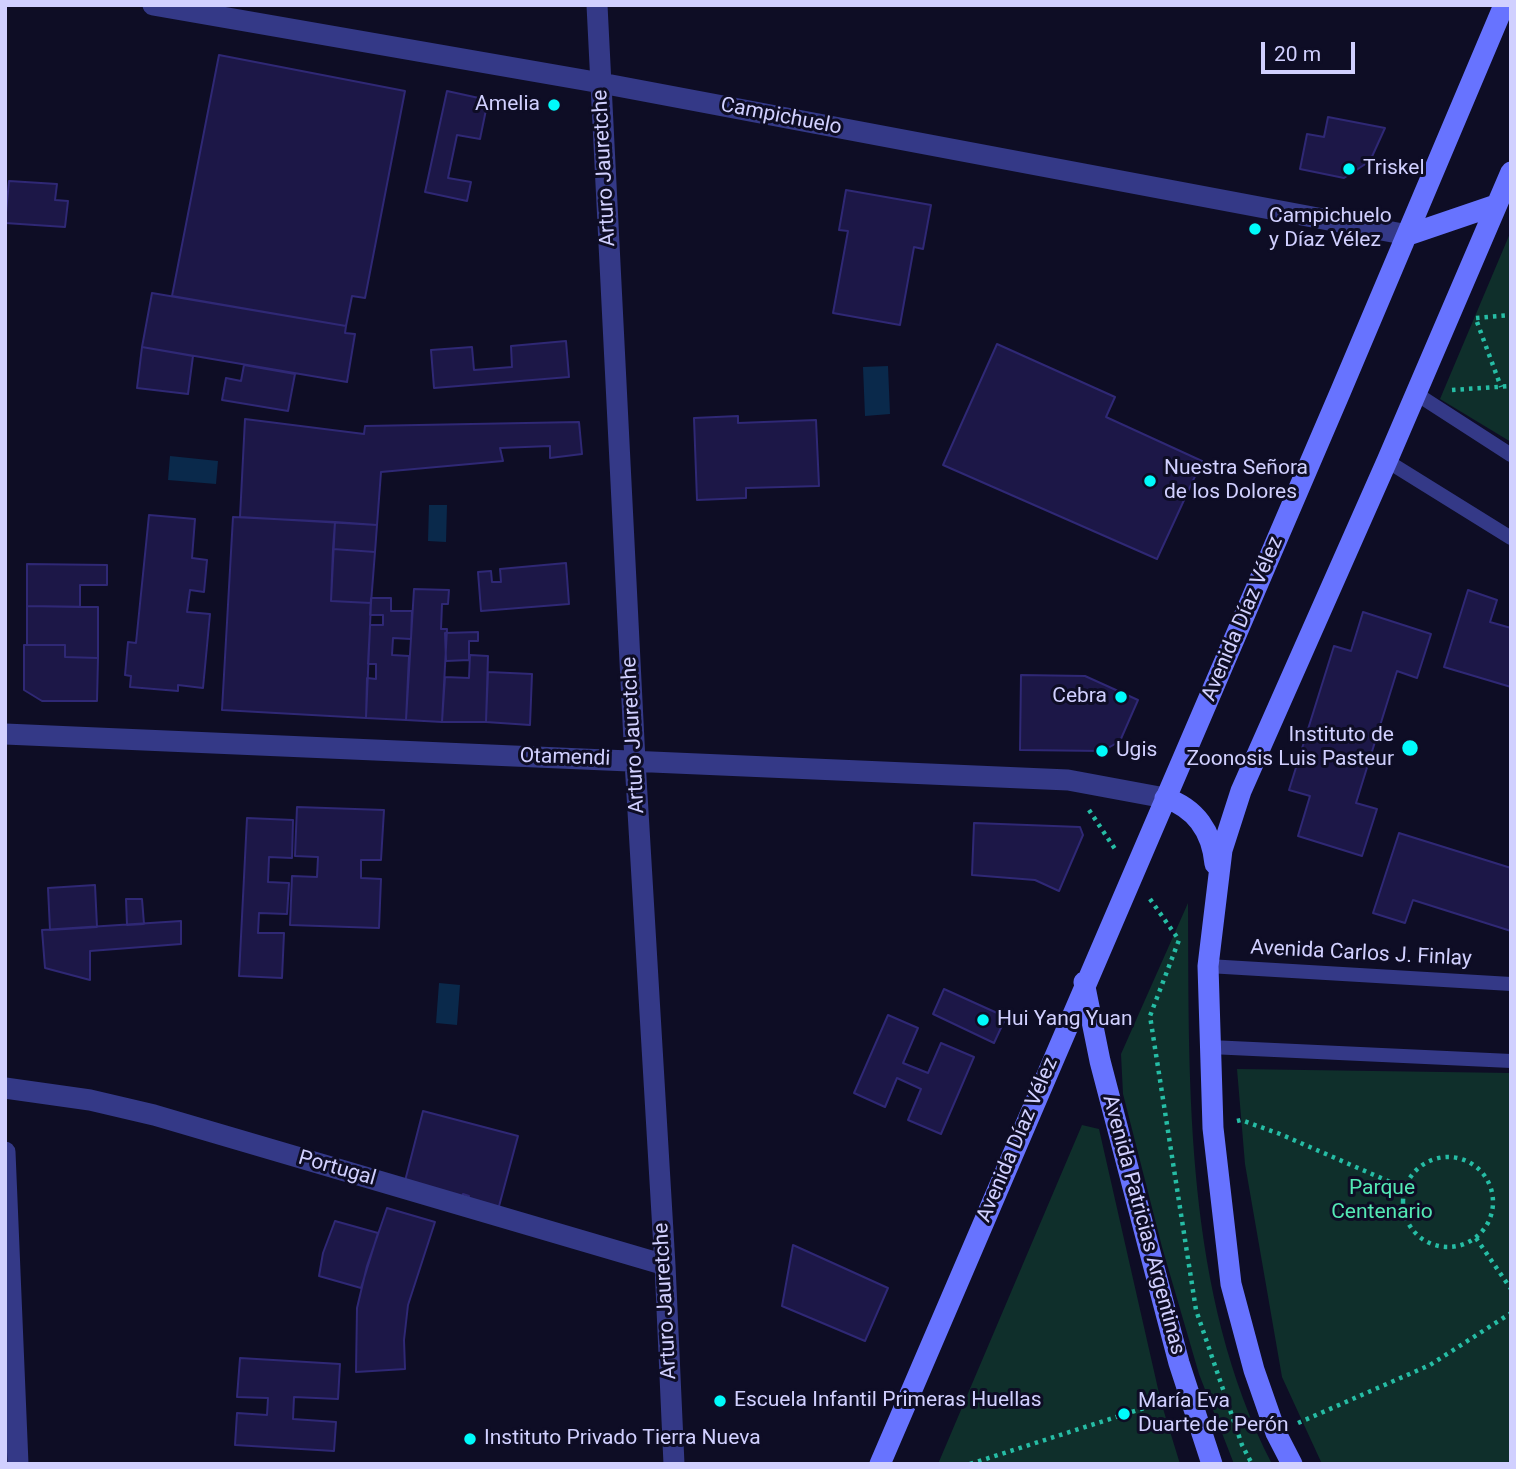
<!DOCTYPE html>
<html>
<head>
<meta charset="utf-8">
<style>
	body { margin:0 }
	#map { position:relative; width:1516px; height:1469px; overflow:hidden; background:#0e0d25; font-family:Roboto,sans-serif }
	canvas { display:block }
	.frame { position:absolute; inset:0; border:7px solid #d1d0ff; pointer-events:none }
	.scale { position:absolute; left:1261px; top:42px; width:94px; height:32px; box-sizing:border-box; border:4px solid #d1d0ff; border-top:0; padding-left:9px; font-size:21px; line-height:24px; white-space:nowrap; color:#d1d0ff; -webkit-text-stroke:5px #0e0d25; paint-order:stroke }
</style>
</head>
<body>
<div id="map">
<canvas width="1516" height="1469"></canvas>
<div class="frame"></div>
<div class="scale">20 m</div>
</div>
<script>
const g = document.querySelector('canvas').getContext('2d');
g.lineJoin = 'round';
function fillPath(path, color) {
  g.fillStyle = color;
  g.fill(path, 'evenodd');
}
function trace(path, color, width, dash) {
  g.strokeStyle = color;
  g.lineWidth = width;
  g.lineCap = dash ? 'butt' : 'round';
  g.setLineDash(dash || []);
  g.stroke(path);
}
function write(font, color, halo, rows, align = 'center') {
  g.font = font + ' Roboto,sans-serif';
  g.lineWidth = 6;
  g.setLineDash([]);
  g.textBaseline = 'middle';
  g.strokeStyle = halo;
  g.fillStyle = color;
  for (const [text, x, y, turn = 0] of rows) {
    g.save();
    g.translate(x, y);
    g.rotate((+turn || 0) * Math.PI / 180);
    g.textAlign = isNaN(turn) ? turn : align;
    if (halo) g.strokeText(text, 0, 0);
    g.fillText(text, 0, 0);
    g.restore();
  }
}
fillPath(new Path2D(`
	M1511 231V442L1440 399Z
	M1188 903C1189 1091 1184 1292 1272 1464H1234L1199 1374 1162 1247 1123 1094 1121 1054Z
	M1237 1069 1511 1073V1464H1322L1282 1377 1245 1164Z
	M1082 1125 1099 1129 1161 1402 1180 1464H938Z`), '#0f2f2b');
fillPath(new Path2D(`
	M888 366 890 414 865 416 863 367Z
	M170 456 218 461 216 484 168 480Z
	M429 505H447L446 542 428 541Z
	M439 983 460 985 457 1025 436 1023Z`), '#0a294b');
const building = new Path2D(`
	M219 55 405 91 365 298 352 296 346 326 172 296Z
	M447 91 488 100 480 139 457 135 448 178 471 182 467 201 425 192Z
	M1328 117 1385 128 1370 161 1344 178 1300 169 1307 134 1324 137Z
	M9 181 57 184 55 200 68 201 65 227 5 223Z
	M846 190 931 205 923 249 914 247 900 325 833 313 848 231 839 230Z
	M152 293 346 326 345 333 355 334 347 382 142 347Z
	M566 341 569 377 434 388 431 350 472 347 474 370 512 367 511 346Z
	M997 344 1115 397 1106 417 1202 461 1157 559 943 465Z
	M142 347 193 356 188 394 137 388Z
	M244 365 295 374 288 411 222 400 226 378 241 381Z
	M738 416V423L816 420 819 486 746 488V498L697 500 694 418Z
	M245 419 364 434 365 426 579 422 582 454 550 458V446L500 448 503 461 381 472 377 525 240 517Z
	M149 515 195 519 192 558 207 560 204 592 190 590 187 612 210 614 203 688 178 685V691L130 687 131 676 125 675 128 642 136 643Z
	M233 517 335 522 331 601 371 603 366 718 222 710Z
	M335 522 377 525 375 552 333 549Z
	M333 549 375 552 371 603 331 601Z
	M566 563 569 604 481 611 478 572 491 571 492 582H501L500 569Z
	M27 564 107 565V585H80V607L27 606Z
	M414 589 449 590 448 604H442L441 629H447L442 722 406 720Z
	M1468 590 1497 600 1490 622 1511 628V687L1444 667Z
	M371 598H391V611H412L411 639 393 638 392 655 409 656 406 720 366 718 367 678 376 679V664H368L370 625H383V615H370Z
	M27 606 98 607V658L65 657V645H27Z
	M1363 612 1431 634 1417 678 1397 671 1356 803 1377 809 1362 856 1298 836 1310 796 1289 790 1334 646 1351 651Z
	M478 632V641H469V660L446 661 445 633Z
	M24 645H65V657L98 658 97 701H42L24 690Z
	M470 655 488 656 486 722H442L445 677 469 678Z
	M488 672 532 674 530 725 486 722Z
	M1021 675 1085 676 1138 700 1120 741 1103 751 1020 750Z
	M297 807 384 810 381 860H361V878L381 879 379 928 290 925 292 876 317 877 318 857 295 856Z
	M247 818 293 820 292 858 269 857 268 882 289 883 287 914 259 913 258 933H284L282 978 239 976Z
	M974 823 1080 827 1083 835 1059 891 1035 880 972 875Z
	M1399 833 1511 868V931L1413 900 1405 923 1373 913Z
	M95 885 97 927 50 930 48 888Z
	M126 899H142L144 924 127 925Z
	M181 921V944L90 951V980L45 968 42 930Z
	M944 989 1006 1017 994 1043 933 1014Z
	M888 1015 918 1028 903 1063 928 1073 941 1043 974 1057 941 1134 908 1120 921 1089 897 1078 885 1107 854 1093Z
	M423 1111 518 1136 498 1210 468 1202 469 1196 463 1194 461 1200 405 1181Z
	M387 1208 435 1222 408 1305 404 1340 405 1369 356 1372 357 1308 367 1266Z
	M335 1221 378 1233 361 1288 319 1276 323 1253Z
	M793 1245 888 1288 865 1341 782 1306Z
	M240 1358 340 1364 338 1399 294 1397 293 1419 336 1422 334 1451 235 1445 237 1413 267 1415 268 1398 237 1397Z`);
fillPath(building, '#1c1747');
trace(building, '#2f2875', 2);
trace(new Path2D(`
	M1476 318 1511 315
	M1477 322 1501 387
	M1452 390 1511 386
	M1089 810 1115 849
	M1150 899 1179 940 1150 1016 1196 1310 1242 1445 1252 1464
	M1237 1121 1241 1120 1280 1134 1404 1188
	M1403 1202a45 45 0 1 1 90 0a45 45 0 1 1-90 0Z
	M1476 1238 1511 1289
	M1298 1423 1430 1365 1511 1313
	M970 1464 1166 1401`), '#26bda5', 4.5, [3.5, 5]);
trace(new Path2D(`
	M1415 393 1511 455
	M1387 461 1511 538
	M1208 966 1511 984
	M1210 1047 1511 1061`), '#343987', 14);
trace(new Path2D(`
	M153 5 601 83 1408 235
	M597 5 635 761 665 1265 674 1464
	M5 734 1068 780 1165 798
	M5 1088 90 1100 154 1115 665 1265
	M5 1152 18 1464`), '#343987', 21);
trace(new Path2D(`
	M1408 235 1496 205
	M1165 798C1196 808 1212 832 1215 864
	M1084 982 1100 1061 1179 1363 1212 1464
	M880 1464C1087 977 1300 493 1504 5
	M1292 1464 1276 1433 1254 1370 1231 1284 1213 1128 1208 966 1222 850 1241 791 1387 461 1511 172`), '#6773ff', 21);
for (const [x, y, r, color] of [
	[554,105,7,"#00fbfb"],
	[1349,169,7,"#00fbfb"],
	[1255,229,7,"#00fbfb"],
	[1150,481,7,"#00fbfb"],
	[1121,697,7,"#00fbfb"],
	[1410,748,9,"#00fbfb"],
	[1102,751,7,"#00fbfb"],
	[983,1020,7,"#00fbfb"],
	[720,1401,7,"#00fbfb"],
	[1124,1414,7,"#00fbfb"],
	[470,1439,7,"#00fbfb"]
]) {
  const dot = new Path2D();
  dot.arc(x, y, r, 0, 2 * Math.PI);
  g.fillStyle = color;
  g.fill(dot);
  trace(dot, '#0e0d25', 2.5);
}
write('21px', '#d1d0ff', '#0e0d25', [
	["Amelia",540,105,"right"],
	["Triskel",1363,169],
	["Campichuelo",1269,217],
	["y Díaz Vélez",1269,241],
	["Nuestra Señora",1164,469],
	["de los Dolores",1164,493],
	["Cebra",1107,697,"right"],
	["Instituto de",1394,736,"right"],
	["Zoonosis Luis Pasteur",1394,760,"right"],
	["Ugis",1116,751],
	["Hui Yang Yuan",997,1020],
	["Escuela Infantil Primeras Huellas",734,1401],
	["María Eva",1138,1402],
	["Duarte de Perón",1138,1426],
	["Instituto Privado Tierra Nueva",484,1439]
], 'left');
write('21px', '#d1d0ff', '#0e0d25', [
	["Campichuelo",781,117,11],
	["Arturo Jauretche",605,168,-93],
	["Avenida Díaz Vélez",1243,619,-67],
	["Arturo Jauretche",634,735,-93],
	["Otamendi",565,758,2],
	["Avenida Carlos J. Finlay",1361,954,3],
	["Avenida Díaz Vélez",1018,1140,-67],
	["Portugal",337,1169,16],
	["Avenida Patricias Argentinas",1143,1225,75],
	["Arturo Jauretche",666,1301,-93]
]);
write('21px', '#54e8b4', '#0e0d25', [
	["Parque",1382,1189],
	["Centenario",1382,1213]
]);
</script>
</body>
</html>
